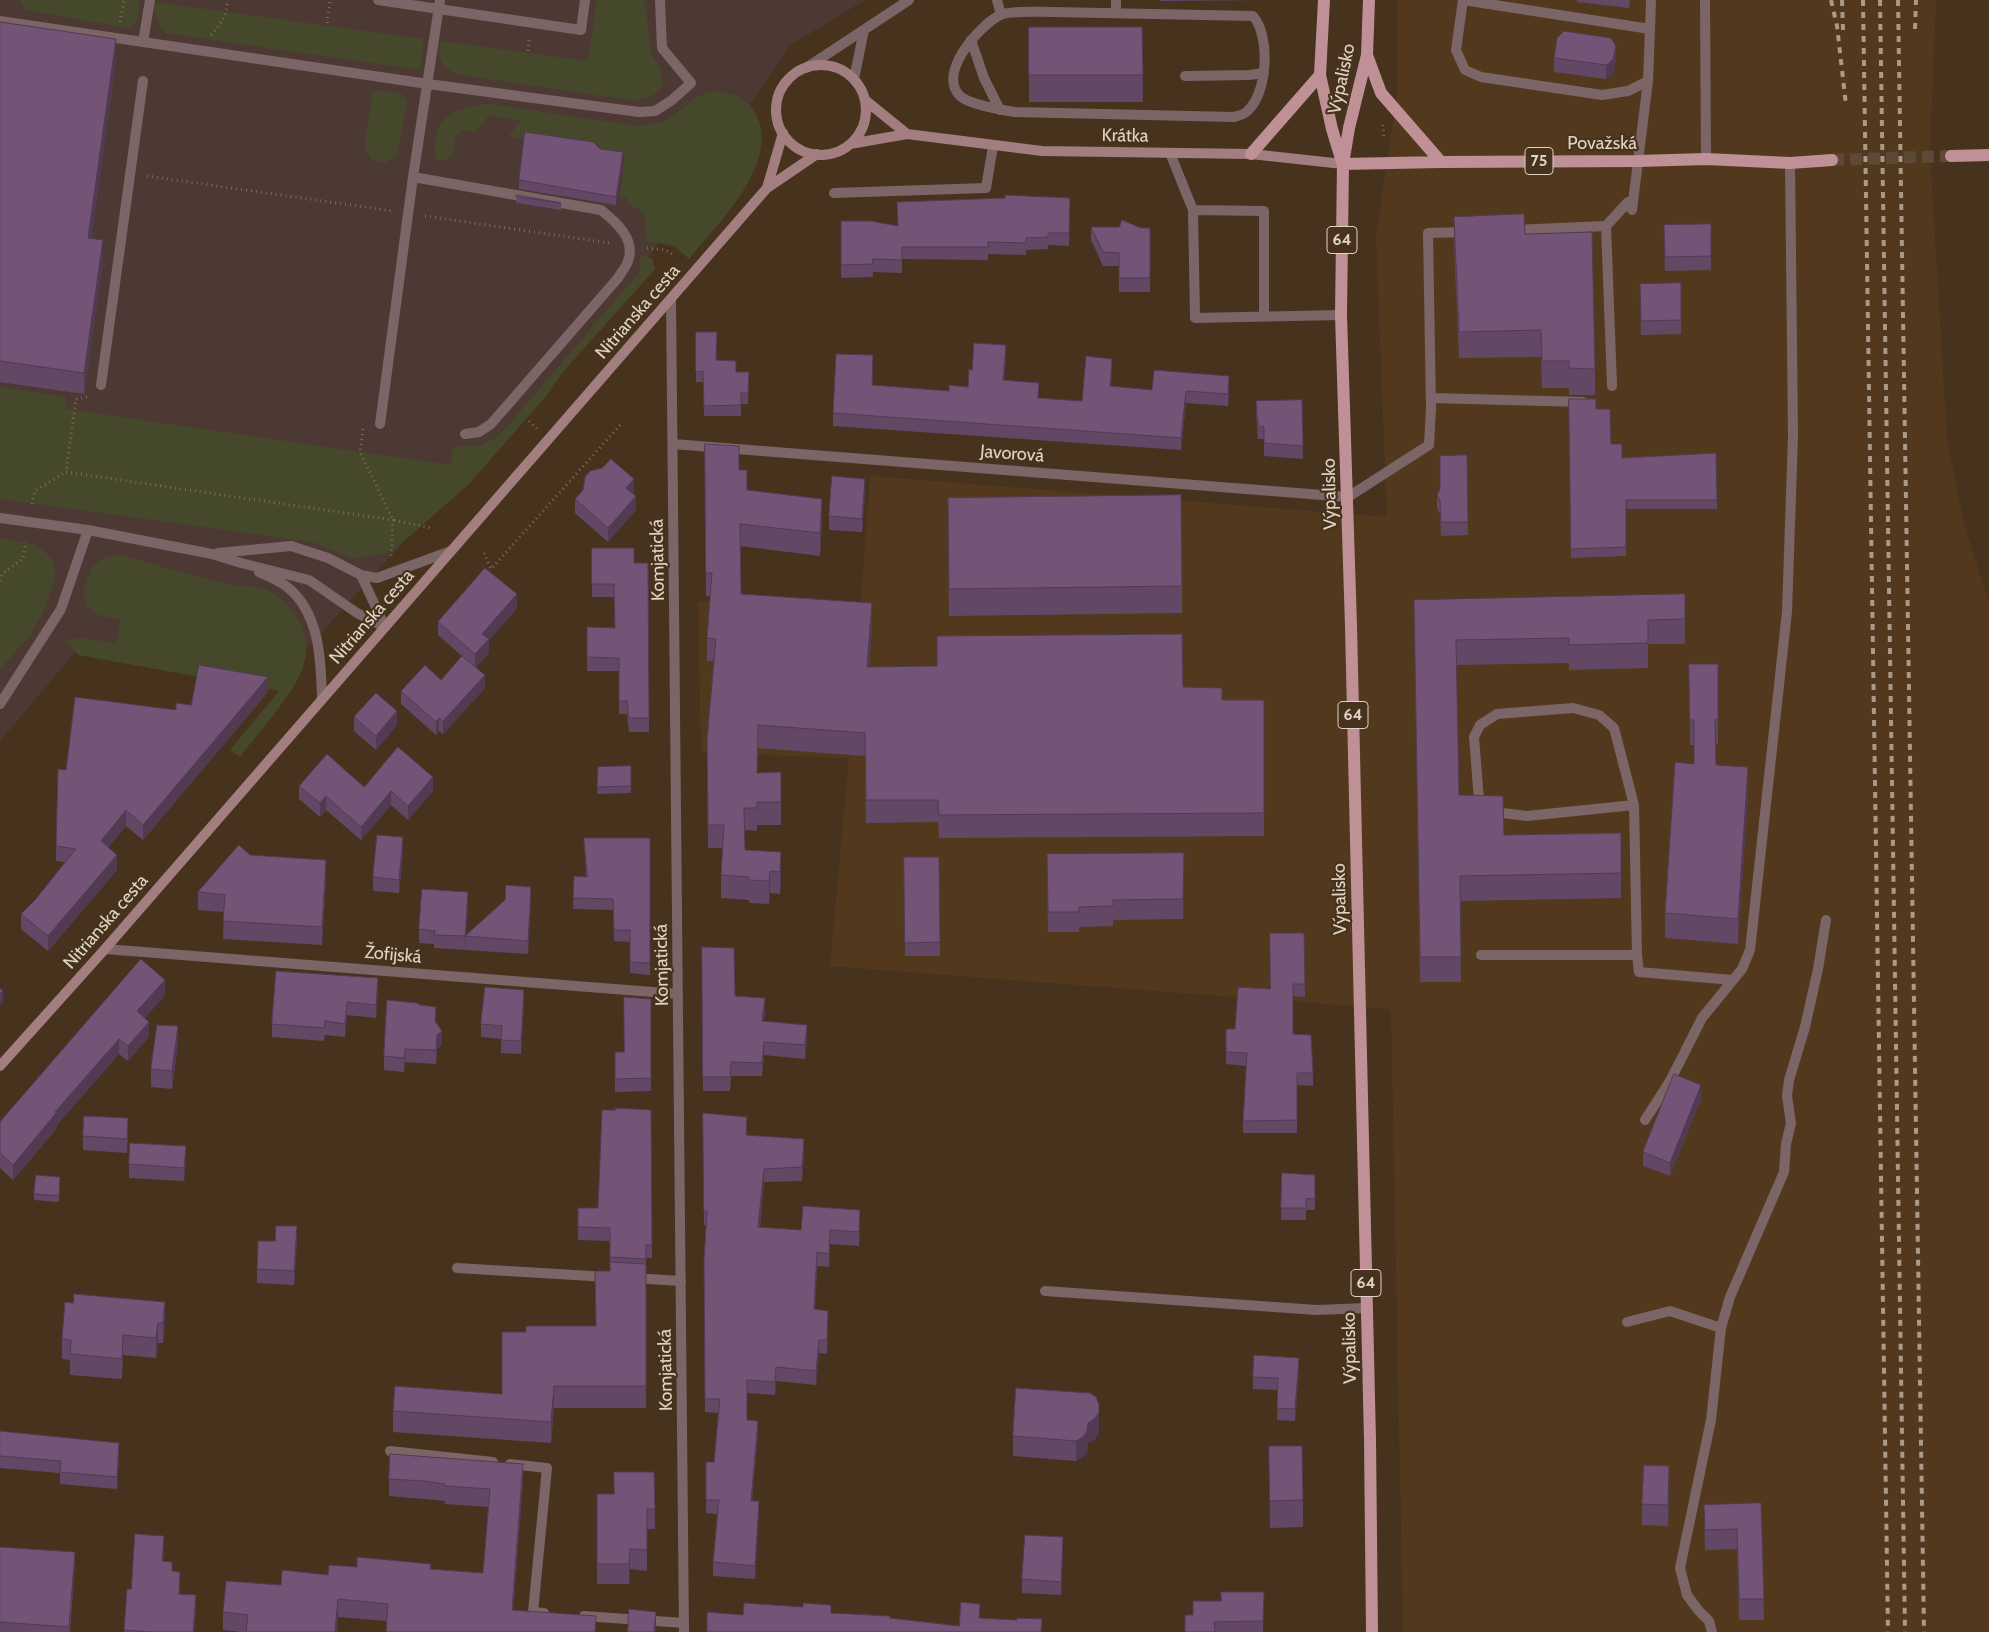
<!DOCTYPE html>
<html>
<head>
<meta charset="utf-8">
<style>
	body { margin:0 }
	canvas { display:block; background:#46321d }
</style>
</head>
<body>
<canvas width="1989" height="1632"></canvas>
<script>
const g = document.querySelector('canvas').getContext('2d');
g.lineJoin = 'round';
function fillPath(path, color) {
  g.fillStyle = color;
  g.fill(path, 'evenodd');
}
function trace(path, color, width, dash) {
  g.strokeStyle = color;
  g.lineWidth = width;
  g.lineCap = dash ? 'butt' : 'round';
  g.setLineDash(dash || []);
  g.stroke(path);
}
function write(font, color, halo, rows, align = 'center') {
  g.font = font + ' Cabin,sans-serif';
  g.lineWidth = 4.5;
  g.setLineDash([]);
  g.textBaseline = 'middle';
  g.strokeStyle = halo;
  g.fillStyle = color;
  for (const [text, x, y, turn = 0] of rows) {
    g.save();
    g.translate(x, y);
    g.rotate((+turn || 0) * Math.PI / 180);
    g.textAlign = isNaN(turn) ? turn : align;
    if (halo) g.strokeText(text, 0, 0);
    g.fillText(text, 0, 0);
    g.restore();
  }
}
fillPath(new Path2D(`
	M0 0H865L789 46 639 272 499 436 277 682 76 651 0 741Z`), '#4d3933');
fillPath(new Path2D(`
	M1397 0H1936L1930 153 1947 439 1964 525 1989 602V1632H1403L1391 1009 830 966 849 758 701 753 698 601 860 612 870 476 1387 517 1376 237 1397 95Z`), '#52391e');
fillPath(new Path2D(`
	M20 0H140L137 20 129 28 25 10Z
	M597 0H643L646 7 651 53 661 71 663 84 654 95 635 101 455 74C440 63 438 60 440 41L588 61Z
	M154 2 424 39 420 70 166 33C157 23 153 16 154 2Z
	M373 90 401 93 407 102 397 156 385 163 372 160 364 148Z
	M711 91C733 93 751 98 759 121 775 168 717 225 689 259L674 246 646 241C645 222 649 210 627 205L628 198 620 197 625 153 508 137 521 121 489 115 475 132 463 130 456 136 453 154 448 159 438 160 435 156C435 148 435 138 437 131 446 109 469 106 489 104L638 126 664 122 676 114 696 97Z
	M641 255 652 258 655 269 562 373 547 395 469 484 396 548 386 553 353 559 313 542 0 499V387L66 397V409L451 465 453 447 482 445 499 436 639 272Z
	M0 538 32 544 43 550 53 561 56 575 45 608 30 636 0 669Z
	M122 555C157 565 192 576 228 584 240 587 257 585 269 591 296 604 313 638 303 667 294 694 258 733 240 757L230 750 279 691 78 655 66 641 80 638 117 643 120 620 98 615 87 607 83 590 93 566 105 557Z`), '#46482c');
trace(new Path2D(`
	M1832 160 1951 156`), '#5d4a36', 12, [12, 6]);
trace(new Path2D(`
	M120 22 124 0
	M327 23 330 0
	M211 35C222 23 226 16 228 0
	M528 51 529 40
	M1383 125 1384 138
	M147 176 393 211
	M425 216 610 243
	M647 248 665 250 674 255
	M87 397 76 399 66 472 393 520 391 556
	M529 421 537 429
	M363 429 360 452 393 520 431 528
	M32 504 35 491 66 472
	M484 553 491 569 622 423
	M0 581 2 574 23 559 26 542`), '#7d6b59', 3, [1, 4]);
trace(new Path2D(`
	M378 0 581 30 585 0
	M997 0 1001 15
	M1705 0 1706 159
	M1053 12 1253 16C1271 36 1268 97 1245 113 1242 115 1237 116 1234 117L1015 112C1002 110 970 105 960 96 937 73 979 26 1000 15 1011 10 1040 12 1053 12Z
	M1116 13V0
	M0 21 428 84 639 112 655 111 672 100 691 83 662 48 660 0
	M1650 29 1651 0
	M971 40 984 78 1000 110
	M143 42 150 0
	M1185 76 1249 75 1264 73
	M1170 153 1193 210 1195 318 1341 315
	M413 177 601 210C616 222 636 239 628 261 626 267 621 273 618 278L491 424 479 432 465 434
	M834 193 986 188 993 146
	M1193 210 1264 211V317
	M1632 210 1648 81 1650 29 1463 0 1456 50 1465 70 1481 77 1602 95 1628 91 1648 81
	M1606 226 1612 386
	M1513 230 1606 226 1628 202 1632 210
	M101 385 143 81
	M1431 398 1583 402
	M380 424 413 177 440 0
	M1348 497 1429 445 1431 408 1428 233 1466 232
	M0 518 88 530 212 554 241 563 309 580 357 613 385 627
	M218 553 291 546 328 558 361 575 377 578 451 551
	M259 572C268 576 278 580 286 586 320 612 321 660 322 699
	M361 575 385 627
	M0 704 61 609 88 530
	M1634 805 1527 816 1494 812 1479 800 1474 737 1480 725 1497 714 1573 708 1599 715 1614 728 1634 805 1637 955 1639 972 1733 980
	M1481 955H1637
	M1645 1120 1670 1081 1702 1018 1742 969 1750 950 1787 612 1793 436 1790 163
	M457 1268 608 1277
	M632 1278 681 1281
	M1045 1291 1317 1310 1367 1308
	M1627 1322 1670 1311 1721 1328
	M390 1451 493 1462
	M510 1464 547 1468 533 1612 544 1613
	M584 1616 684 1623
	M1712 1632 1709 1621 1698 1610 1687 1595 1680 1568 1711 1420 1721 1328 1730 1297 1784 1172 1786 1144 1791 1123 1787 1096 1789 1080 1805 1027 1818 969 1826 920`), '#7c6567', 10);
trace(new Path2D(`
	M806 68 909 0
	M854 79 864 30
	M671 299 684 1632
	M673 444 1348 497
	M105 949 678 994`), '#7c6567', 10);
trace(new Path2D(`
	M776 110a45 45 0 1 1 90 0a45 45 0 1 1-90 0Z
	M865 100 907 134
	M850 144 907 134 1042 151 1251 154 1343 164
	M767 188 783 133
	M0 1066 105 949 767 188 817 154`), '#a27e81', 10);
trace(new Path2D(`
	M1324 0 1320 75 1332 129 1342 162
	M1369 0 1367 55 1349 128 1343 164 1341 315 1351 626 1370 1440 1372 1632
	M1367 55 1381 93 1441 162
	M1251 154 1320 75
	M1951 156 1989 155
	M1343 164 1441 162 1638 161 1706 159 1790 163 1832 160`), '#bf9196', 12);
trace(new Path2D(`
	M1831 0 1837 26 1846 105
	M1842 0 1843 30
	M1863 0 1888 1632
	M1880 0 1905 1632
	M1898 0 1924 1632
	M1915 29 1916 0`), '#a99a8a', 4, [6, 6]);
fillPath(new Path2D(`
	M1160 0H1266L1160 1Z
	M1577 0H1630L1629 8 1577 2Z
	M0 22 116 59 91 238 103 261 84 394 0 382Z
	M1029 27H1142L1143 102H1029Z
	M1554 58 1616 59 1613 74 1606 79 1554 72Z
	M600 149 623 160 616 205 519 189V180Z
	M517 195 561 203V210L516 203Z
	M1070 198 1069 246 1048 245V249L1026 250V255L988 254V260L902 259V273L873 272V277L841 278V221L898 226 897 202Z
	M1454 217 1525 234 1595 369V395H1569V388H1542L1541 357 1459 358 1454 244Z
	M1091 227 1150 228V292H1119V266H1103L1091 240Z
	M1664 239 1711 256V270L1665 271Z
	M1681 283V334L1641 335 1640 284Z
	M696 332 716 360 736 372H749L748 404H741V416H704L703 382H696Z
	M1006 358 1004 380 1038 398 1082 401 1112 372 1111 386 1152 390 1229 389 1228 406 1186 403 1181 450 833 426V413L873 367 872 385 949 391 968 387 972 370Z
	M1569 399 1596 409 1611 444 1622 458 1716 453 1717 509H1626V556L1571 558Z
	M1302 400 1303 459 1264 456V439H1258L1256 414V401Z
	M705 444 739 470 747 490 822 521 820 556 740 546 741 594 872 626 869 667 1183 687 1222 700H1264V836L939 838 938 822 866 823 865 756 758 748 757 773 781 795V825H757V831L745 830V850L781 852V875L780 894 770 893 769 904 749 903V900L721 898V875L723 848H708L707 740 714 661H707V638L710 596H706Z
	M1467 455 1468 535 1441 536 1440 514 1437 508V495Z
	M634 492 633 494 636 510 608 542 575 513V499Z
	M865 492 862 532 829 530V516Z
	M948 498 1182 586V613L949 616Z
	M592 548 634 563H648L649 732H629L627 714H619V671H587V627L615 628 614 597H592Z
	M1414 600 1685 619V644H1648V668L1569 670V663L1456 665 1459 795 1504 835 1621 833V898L1460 901 1461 982H1420Z
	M517 608 489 640V653L476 667 485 688 443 734 439 731 436 735 401 704V691L441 680 462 656 438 635V622Z
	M1689 664H1718V744H1716V765L1748 792 1738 944 1665 938V913L1694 764V745H1690Z
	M268 692 143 840 126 826 108 847 117 870 48 951 21 929V914L35 900 65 862 56 861V846L66 770 176 710 191 705Z
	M354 717 397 725 376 750 354 731Z
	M631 766V793L597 794 598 767Z
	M299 786 364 787 433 791 408 820 391 805 361 840 326 810 320 817 299 799Z
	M584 838H650V975L630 973V942L614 941 613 910 573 909 574 876 586 877Z
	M403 851 399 893 373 891V877Z
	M1184 853 1183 919 1113 920V926L1079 927V932H1048L1047 875Z
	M250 855 326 878 322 945 223 939 224 912 198 910V892Z
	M904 857H939L940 956H905Z
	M505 900H531L528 954 465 950V944V950L434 948V944L419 943V929L468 905 466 936Z
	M1304 933 1305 997 1293 996V1034L1313 1073V1086L1297 1085V1133H1243V1121L1247 1066 1226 1064V1029H1235L1270 989Z
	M702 947 735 996 765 1011 764 1021 807 1038 805 1059 764 1055 762 1076H731L730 1091H703Z
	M378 991 376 1018 347 1015 345 1037 325 1035 324 1041 272 1037V1024Z
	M165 995 145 1018 149 1037 128 1061 119 1054 57 1125V1128L13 1180 0 1168V1122Z
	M651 999V1091L615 1092V1052H624Z
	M524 1003 521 1054 501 1053V1039L481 1037V1024Z
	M436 1022 442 1044 437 1049 436 1064 405 1062 404 1072 384 1070V1056Z
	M178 1044 172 1089 151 1087V1069Z
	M1701 1099 1670 1176 1643 1166V1152Z
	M651 1110 652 1258H646V1408H554L551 1443 393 1432V1411L502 1394 526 1332 596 1326 610 1271V1241L578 1240V1208H598Z
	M703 1113 747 1130V1135L804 1152 802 1181 764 1182 760 1228 801 1230 860 1224 859 1246 830 1244 829 1267 817 1266 815 1309 828 1324 827 1354 819 1353 816 1385 776 1381 775 1395 747 1393V1420L758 1434 752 1501 759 1515 755 1579 713 1576V1562L717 1514 706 1513V1462H714L718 1413 705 1412 704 1260 706 1225H704Z
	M128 1132 127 1153 83 1150V1136Z
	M186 1159 184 1181 129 1178V1164Z
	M1282 1173 1315 1175V1210H1306V1220H1281Z
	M60 1184 59 1202 34 1200V1194Z
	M297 1240 294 1285 257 1283V1269L275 1241Z
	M65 1302 165 1322 163 1343H158L156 1358 123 1355 122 1379 70 1375V1360L62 1359V1339Z
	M1299 1370 1295 1421 1277 1420 1278 1390 1253 1389V1377Z
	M1099 1425V1434L1094 1440 1088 1443 1087 1452 1083 1457 1076 1461 1013 1456V1436Z
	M0 1431 119 1455 117 1489 60 1484V1473L0 1468Z
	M1269 1446 1303 1500V1527L1270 1528Z
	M654 1472 655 1529H647V1571L630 1569 629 1584H597V1494H614Z
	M389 1479 523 1482 513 1610 596 1632 387 1621 338 1617 337 1632H241L223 1630V1612L281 1585 357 1567 431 1569 483 1573 488 1507 445 1504V1501L424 1499 389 1496Z
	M1669 1486 1668 1526 1642 1525V1504Z
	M1761 1503 1764 1620H1739L1737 1549 1705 1550 1704 1505Z
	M0 1547 75 1565 70 1632H0Z
	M164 1549 163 1562 172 1571 180 1586 179 1594 196 1609 194 1632H124L127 1589H131Z
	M1063 1551 1061 1595 1022 1593V1579Z
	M1264 1592 1263 1632H1185L1193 1615 1221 1601Z`), '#634865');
fillPath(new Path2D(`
	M116 39V59L88 258V238Z
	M1616 46V59L1613 74 1606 79V65Z
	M623 152V160L616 205V197Z
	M103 240V261L84 394V373Z
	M1006 345V358L1003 393V380Z
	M1112 359V372L1110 399V386Z
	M1229 376V389L1228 406V394Z
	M1186 391V403L1181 450V438Z
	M634 479V492L626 502V488Z
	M865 479V492L862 532V519Z
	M636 496V510L608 542V528Z
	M822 499V521L820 556V533Z
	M517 594V608L489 640V653L475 668V654L482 634Z
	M872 603V626L867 690V667Z
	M485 675V688L443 734V721Z
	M268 677V692L143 840V825Z
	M397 711V725L376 750V736Z
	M439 718V731L436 735V722Z
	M1748 767V792L1738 944V919Z
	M433 777V791L408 820V806Z
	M391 791V805L361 840V827Z
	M326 796V810L320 817V803Z
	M126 810V826L101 856V841Z
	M403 837V851L399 893V880Z
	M781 852V875L780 894V872Z
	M117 855V870L48 951V936Z
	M326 860V878L322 945V927Z
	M770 871V893L769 904V881Z
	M531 887V900L528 954V941Z
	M468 892V905L465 950V936Z
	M378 978V991L376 1018V1005Z
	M165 980V995L137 1027V1011Z
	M524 990V1003L521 1054V1041Z
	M3 991V1003L0 1006V994Z
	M765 998V1011L762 1035V1021Z
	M347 1002V1015L345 1037V1024Z
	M149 1022V1037L128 1061V1046Z
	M807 1025V1038L805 1059V1045Z
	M178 1026V1044L172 1089V1071Z
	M442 1031V1044L437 1049 436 1064 437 1035Z
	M119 1039V1054L57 1125V1128L13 1180V1165L55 1112Z
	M764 1042V1055L762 1076V1063Z
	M405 1049V1062L404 1072V1058Z
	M1701 1085V1099L1670 1176V1163Z
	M128 1118V1132L127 1153V1139Z
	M804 1139V1152L802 1181V1167Z
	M186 1146V1159L184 1181V1168Z
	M764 1169V1182L758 1241V1227Z
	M297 1226V1240L294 1285V1271Z
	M830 1230V1244L829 1267V1254Z
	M817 1252V1266L814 1323V1309Z
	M165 1302V1322L163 1343V1323Z
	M828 1311V1324L827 1354V1340Z
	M158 1323V1343L156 1358V1338Z
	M123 1335V1355L122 1379V1359Z
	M819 1340V1353L816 1385V1371Z
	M1299 1358V1370L1295 1421V1409Z
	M776 1367V1381L775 1395V1382Z
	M554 1386V1408L551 1443V1422Z
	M1099 1404V1434L1094 1440 1088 1443 1087 1452 1083 1457 1076 1461V1441Z
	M758 1421V1434L751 1514V1501Z
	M119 1443V1455L117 1489V1477Z
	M523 1464V1482L512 1627V1610Z
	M1669 1466V1486L1668 1526V1505Z
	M759 1501V1515L755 1579V1566Z
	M164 1536V1549L162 1575V1561Z
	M1063 1537V1551L1061 1595V1582Z
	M630 1549V1569L629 1584V1564Z
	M75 1552V1565L69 1632V1627Z
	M196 1595V1609L194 1632H193Z
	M338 1599V1617L337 1632H335Z
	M656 1612V1632H654Z`), '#503b53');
const building = new Path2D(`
	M0 22 116 39 88 238 103 240 84 373 0 361Z
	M1029 27H1142L1143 75H1029Z
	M1564 31 1611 38 1616 46 1613 60 1606 65 1554 58 1557 38Z
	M525 132 593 142 600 149 623 152 616 197 519 180Z
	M517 195 561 203 516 197Z
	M1005 195 1070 198 1069 233H1048V237L1026 238V243L988 242V247H902V260L872 259 873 264 841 265V221H871L898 226 897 202 1005 198Z
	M1524 214 1525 234 1592 232 1595 369 1569 368V361H1542L1541 330 1459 332 1454 217Z
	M1122 220 1141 228H1150V278H1119V253L1103 252 1091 227H1119Z
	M1711 224V256L1665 257 1664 225Z
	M1681 283V320L1641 321 1640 284Z
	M696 332H717L716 360 736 361V372H749L748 393H741V405L704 406 703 371 696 372Z
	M974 343 1006 345 1003 380 1039 383 1038 398 1082 401 1086 356 1112 359 1110 386 1152 390 1154 370 1229 376 1228 394 1186 391 1181 438 833 413 836 354 873 355 872 385 949 391V385L968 387 969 369 972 370Z
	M1569 399H1596V409H1610L1611 444H1622V458L1716 453 1717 500H1626V547L1571 549Z
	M1302 400 1303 446 1264 443V427L1258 426 1256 401Z
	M705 444 739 446V470H747V490L822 499 820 533 740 524 741 594 872 603 867 667 937 666V636L1182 634 1183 687 1222 688V700H1264V813L939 815 938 800H866L865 733 758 725 757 773 781 772V802H757V808H744L745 850 781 852 780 872 770 871 769 881 749 880V877L721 875 724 825H708L707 740 716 639 707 638 712 573H706Z
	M1467 455 1468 522H1441L1440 500 1437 495 1440 489V456Z
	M611 459 634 479 626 488 636 496 608 528 575 499 583 490 585 477 590 471 602 468Z
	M832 476 865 479 862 519 829 516Z
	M1181 495 1182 586 949 589 948 498Z
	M592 548H634V563H648L649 718H629L627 701H619V658L587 657V627L615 628 614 584H592Z
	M485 568 517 594 482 634 489 639 475 654 438 622Z
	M1685 594V619L1648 620V643L1569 645V638L1456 640 1459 795 1503 796 1504 835 1621 833V873L1460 876 1461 957H1420L1414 600Z
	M462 656 485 675 443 721 439 718 436 722 401 691 425 665 441 680Z
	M1689 664H1718V719L1715 720 1716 765 1748 767 1738 919 1665 913 1675 762 1694 764V720H1690Z
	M199 665 268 677 143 825 126 810 101 841 117 855 48 936 21 914 35 900 76 849 56 846 58 769 66 770 75 697 176 710V703L191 705Z
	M376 693 397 711 376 736 354 717Z
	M398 747 433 777 408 806 391 791 361 827 326 796 320 803 299 786 327 754 364 787Z
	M631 766V786L597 787 598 767Z
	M377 835 403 837 399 880 373 877Z
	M584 838H650V963L630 962V930H614L613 899 573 898 574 876 587 877Z
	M239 845 250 855 326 860 322 927 223 921 225 895 198 892Z
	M1184 853 1183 899 1113 900V906L1079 907V912H1048L1047 854Z
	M904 857H939L940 942 905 943Z
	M506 885 531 887 528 941 465 936 505 900Z
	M422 889 468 892 465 936 434 935 435 931 419 929Z
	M1270 933H1304L1305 984H1293V1034L1311 1035 1313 1073H1297V1120L1243 1121 1247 1053 1226 1052V1029H1235L1238 987 1270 989Z
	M702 947 734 948 735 996 765 998 762 1021 807 1025 805 1045 764 1042 762 1063 731 1062 730 1077H703Z
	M141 959 165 980 137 1011 149 1022 128 1046 119 1039 55 1112H57L13 1165 0 1153V1122Z
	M276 971 378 978 376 1005 347 1002 345 1024 325 1021 324 1028 272 1024Z
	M485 987 524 990 521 1041 501 1040 502 1026 481 1024Z
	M0 988 3 991 0 994Z
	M624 997 651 999V1078L615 1079V1052H624Z
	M387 1000 417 1003 420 1005 436 1007 435 1021 442 1031 437 1035 436 1050 405 1049 404 1058 384 1056Z
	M157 1025 178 1026 172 1071 151 1069Z
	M1674 1074 1701 1085 1670 1163 1643 1152Z
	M615 1108 651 1110 652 1245H646V1259L610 1257V1228L578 1227V1208H598L602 1110H615Z
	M703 1113 747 1117 746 1135 804 1139 802 1167 764 1169 758 1227 801 1230 803 1206 860 1210 859 1232 830 1230 829 1254 817 1252 814 1309 828 1311 827 1340H819L816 1371 776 1367 775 1382 747 1380V1420L758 1421 751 1501H759L755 1566 713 1562 719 1500H706V1462H714L720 1399H705L704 1260 707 1211H704Z
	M84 1116 128 1118 127 1139 83 1136Z
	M130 1143 186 1146 184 1168 129 1164Z
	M1282 1173 1315 1175V1198L1306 1199V1208H1281Z
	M36 1175 60 1177 59 1196 34 1194Z
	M276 1226H297L294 1271 257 1269 258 1241H275Z
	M610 1262 646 1264V1386H554L551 1422 393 1411 395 1386 502 1394V1332H526V1326H596L595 1271H610Z
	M74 1294 165 1302 163 1323H158L156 1338 123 1335 122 1359 70 1354 71 1340 62 1339 65 1302 73 1303Z
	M1254 1355 1299 1358 1295 1409 1277 1408 1278 1378 1253 1377Z
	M1016 1388 1090 1393 1096 1397 1099 1404V1413L1094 1419 1088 1423 1087 1431 1083 1437 1076 1441 1013 1436Z
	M0 1431 119 1443 117 1477 60 1472 61 1461 0 1456Z
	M1269 1446H1302L1303 1500 1270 1501Z
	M390 1454 523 1464 512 1610 596 1616 595 1632H386L388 1604 338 1599 335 1632H246L248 1615 223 1612 226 1581 281 1585 282 1570 328 1575 329 1565 357 1567V1557L431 1564 430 1569 483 1573 490 1489 445 1486V1484L424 1481 389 1479Z
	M1644 1465 1669 1466 1668 1505 1642 1504Z
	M614 1472H654L655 1509H647V1550L630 1549 629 1564H597V1494H614Z
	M1761 1503 1764 1599H1739L1737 1529 1705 1530 1704 1505Z
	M135 1534 164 1536 162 1561 172 1562V1571L180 1572 179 1594 196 1595 193 1632H149L124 1630 127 1589H131Z
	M1025 1535 1063 1537 1061 1582 1022 1579Z
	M0 1547 75 1552 69 1627 0 1622Z
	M1221 1592H1264L1263 1621 1214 1622 1215 1632H1185V1615H1193V1601H1221Z
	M961 1602 980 1604 979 1618 1017 1620V1618L1042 1619 1041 1632H707V1612L743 1615 744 1603 803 1607V1603L831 1605V1613L890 1616V1618L959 1626Z
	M629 1609 656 1612 654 1632H628Z`);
fillPath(building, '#735476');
trace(building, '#503b53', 1);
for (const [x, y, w] of [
	[1539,161,28],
	[1342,240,30],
	[1353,715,30],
	[1366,1283,30]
]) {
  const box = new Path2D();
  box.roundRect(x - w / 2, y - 13.5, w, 27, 4);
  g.fillStyle = '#46321d';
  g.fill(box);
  trace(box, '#e0d3c6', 1);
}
write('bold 16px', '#e0d3c6', null, [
	["75",1539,161],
	["64",1342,240],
	["64",1353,715],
	["64",1366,1283]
]);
write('18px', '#e0d3c6', '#46321d', [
	["Výpalisko",1342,79,-78],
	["Krátka",1125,136,1],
	["Považská",1602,144],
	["Nitrianska cesta",638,312,-49],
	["Javorová",1012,454,4],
	["Výpalisko",1330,494,-91],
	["Komjatická",658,560,-91],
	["Nitrianska cesta",372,617,-49],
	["Výpalisko",1340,899,-91],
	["Nitrianska cesta",106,922,-49],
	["Žofijská",393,955,5],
	["Komjatická",662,965,-91],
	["Výpalisko",1350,1348,-91],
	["Komjatická",666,1370,-91]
]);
</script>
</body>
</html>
